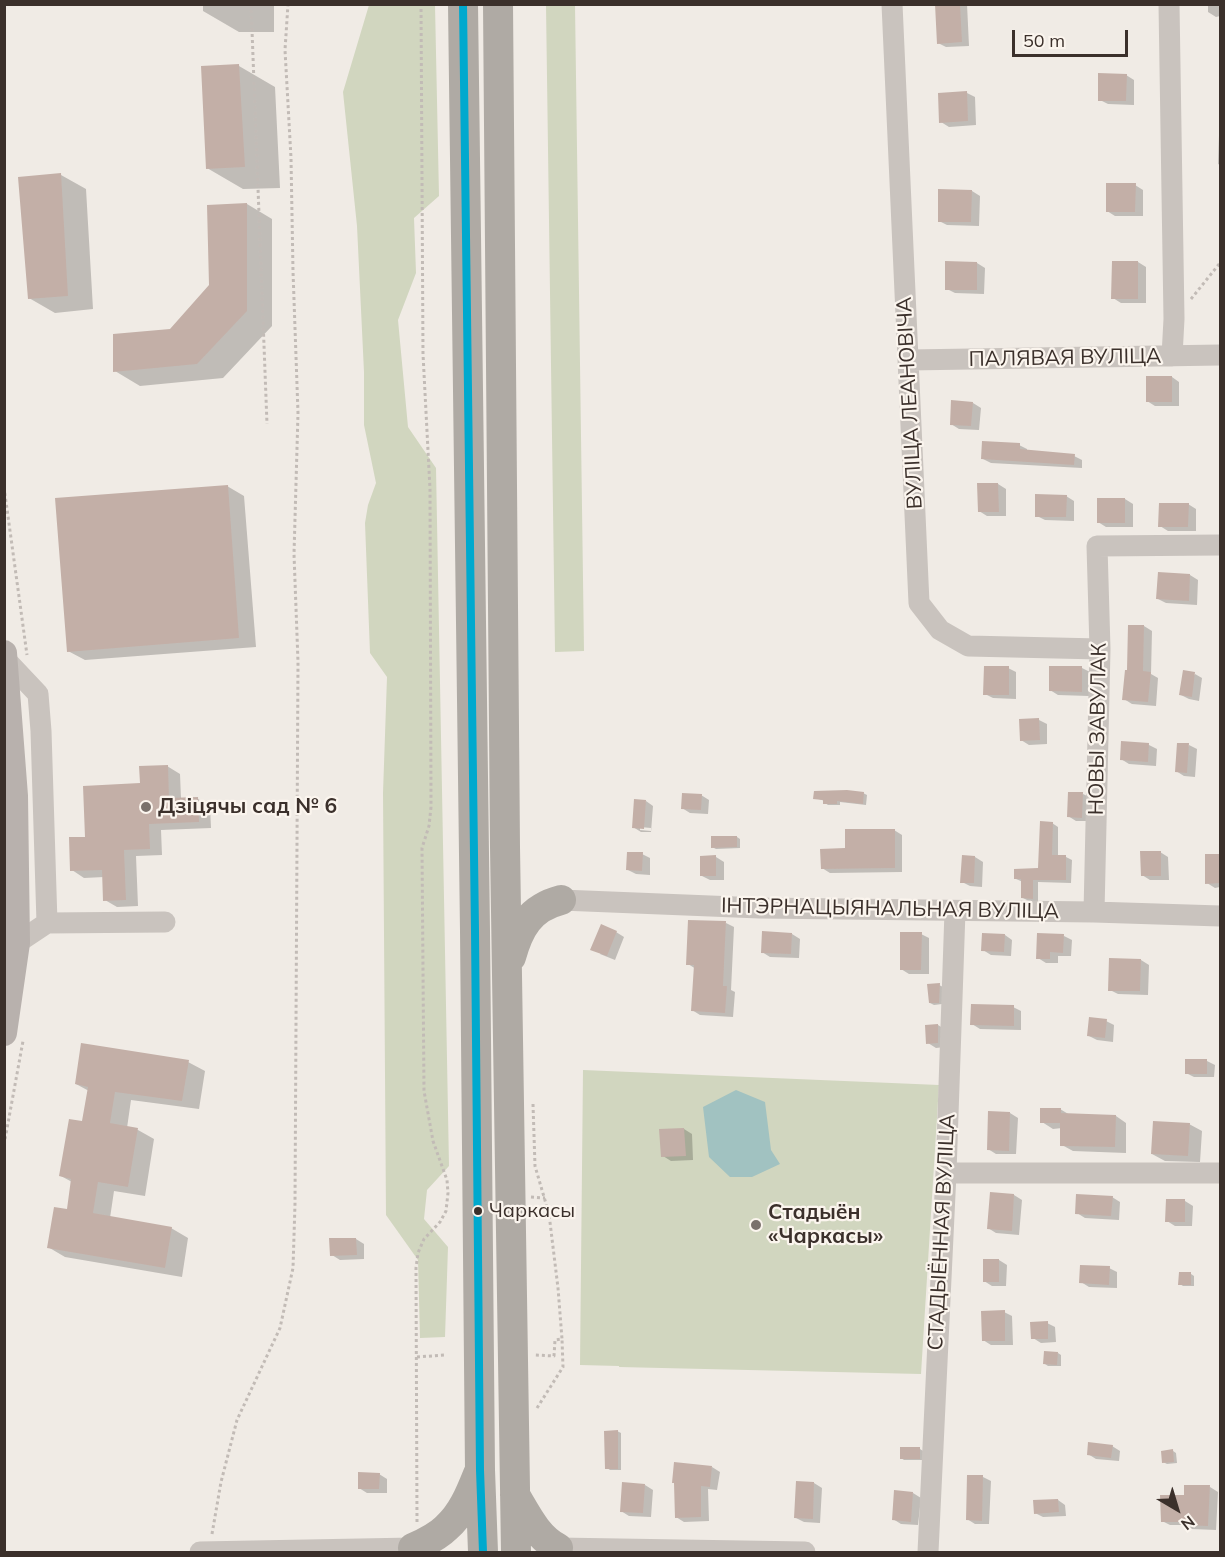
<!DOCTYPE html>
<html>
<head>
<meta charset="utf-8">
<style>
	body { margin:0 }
	#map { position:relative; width:1225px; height:1557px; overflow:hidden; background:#f0ebe5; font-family:Mulish,sans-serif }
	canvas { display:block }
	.frame { position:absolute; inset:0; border:6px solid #3b302b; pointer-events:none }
	.north { position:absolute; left:1147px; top:1479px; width:60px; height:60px; -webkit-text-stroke:4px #fbf5ee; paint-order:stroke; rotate:142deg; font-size:16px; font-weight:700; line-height:24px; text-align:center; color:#3b302b }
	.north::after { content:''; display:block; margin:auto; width:21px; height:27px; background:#3b302b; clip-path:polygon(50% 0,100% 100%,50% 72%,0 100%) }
	.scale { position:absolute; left:1012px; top:30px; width:116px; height:27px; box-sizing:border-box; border:3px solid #3b302b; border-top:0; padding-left:8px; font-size:18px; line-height:21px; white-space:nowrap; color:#3b302b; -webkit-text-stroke:4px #fbf5ee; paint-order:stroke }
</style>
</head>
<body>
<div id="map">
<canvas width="1225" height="1557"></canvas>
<div class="frame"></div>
<div class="north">N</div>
<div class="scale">50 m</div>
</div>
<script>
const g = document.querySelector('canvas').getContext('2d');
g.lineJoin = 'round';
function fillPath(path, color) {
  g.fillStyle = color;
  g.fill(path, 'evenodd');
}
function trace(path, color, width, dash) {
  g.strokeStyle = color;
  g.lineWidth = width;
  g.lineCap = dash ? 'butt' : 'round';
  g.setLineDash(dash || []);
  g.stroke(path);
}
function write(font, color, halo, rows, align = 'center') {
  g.font = font + ' Mulish,sans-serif';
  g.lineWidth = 4.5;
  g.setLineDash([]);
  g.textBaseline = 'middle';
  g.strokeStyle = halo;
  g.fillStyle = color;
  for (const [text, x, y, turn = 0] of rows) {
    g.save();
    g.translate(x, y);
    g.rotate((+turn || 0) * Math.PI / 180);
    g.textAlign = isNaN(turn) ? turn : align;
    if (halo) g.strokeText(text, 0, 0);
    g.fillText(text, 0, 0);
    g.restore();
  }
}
fillPath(new Path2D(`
	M369 5H435L439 196 414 218 416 273 398 320 408 427 436 468 449 1166 427 1190 424 1219 448 1247 445 1337 420 1338 418 1260 386 1215 383 793 387 677 370 653 365 523 368 505 376 483 364 425V372L357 226 343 92Z
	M546 5H575L584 651 555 652Z
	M583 1070 939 1085 921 1374 619 1367V1366L580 1365Z`), '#d1d6bf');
fillPath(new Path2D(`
	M736 1090 765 1102 771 1150 780 1164 752 1177H730L709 1157 703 1107Z`), '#a1c2c1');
fillPath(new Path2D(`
	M203 4H274V32H239L203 11Z
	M937 4H967L969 46 946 47 938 43Z
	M1095 4H1137V5L1098 6Z
	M1208 4H1220V16L1216 17 1208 12Z
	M1220 47V72L1219 71Z
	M239 66 275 87 280 188 243 189 207 168Z
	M1126 75 1134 80V105L1108 104 1100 100Z
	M967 93 975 97 976 125 949 127 941 122Z
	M1219 135H1220V165L1218 164Z
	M61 175 86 189 93 309 55 313 29 298Z
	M1135 185 1143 190V216H1115L1107 211Z
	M972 191 980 196 979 226 947 225 939 221Z
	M247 204 272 219V326L223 378 140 386 115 371 170 330 210 286Z
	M1113 262H1138L1146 267V303H1121L1113 298Z
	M977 263 985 268 984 294 955 293 947 289Z
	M1219 376H1220V405L1219 404Z
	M1172 377 1179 382V406H1155L1147 401Z
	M973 403 981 408 979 430 959 429 951 424Z
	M1019 445 1027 449V451L1074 456 1082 460V468L991 463 983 459Z
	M979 484H998L1006 489V516H987L979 511Z
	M227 486 244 496 256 647 85 660 68 651Z
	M1066 496 1074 501V521L1045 520 1037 516Z
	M1125 499 1133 504V527H1106L1098 522Z
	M1188 504 1196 509V531H1168L1160 526Z
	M1190 575 1198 580 1197 605 1166 603 1158 599Z
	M1144 626 1152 631 1151 674 1158 678 1156 706 1132 704 1124 699 1129 671Z
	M1008 668 1016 672V699L993 698 985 694Z
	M1082 668 1090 672 1089 696 1058 695 1050 690Z
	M1195 674 1202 678 1199 701 1189 699 1181 695Z
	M1039 720 1047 724V744L1029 745 1021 740Z
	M1122 743 1149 745 1157 749 1156 766 1129 764 1121 759Z
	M1189 745 1197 749 1195 777 1184 776 1176 771Z
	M167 766 180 774 181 799H198L210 806 211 828 161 830 162 855 136 856 138 906 117 907 105 900 104 877 84 878 72 870 87 838 141 784Z
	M863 793 867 795 866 805 840 802V805H828L825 803V801L815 798Z
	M1083 794 1091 798 1090 821H1076L1068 816Z
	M701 795 709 800 708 814 690 813 682 808Z
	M646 801 653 806 651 832H641L633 827ZM640 827 651 828V831L640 830Z
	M1052 823 1058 827V857H1066L1072 860 1071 883 1038 882V901H1029L1023 898V882L1016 879 1040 870Z
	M894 830 902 835V872L830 873 822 868 847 850Z
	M737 837 740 839V848L716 849 712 847Z
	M1160 852 1168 857 1169 880H1150L1142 875Z
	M642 854 650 858V875L636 874 628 870Z
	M1220 855V887L1215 888 1207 883Z
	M716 857 724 862V880H710L702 876Z
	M963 857H975L983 862 982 887 970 886 962 882Z
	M726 923 734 927 731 990 735 992 733 1017 700 1015 692 1010 696 969 688 964Z
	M616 932 624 937 615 960 600 954Z
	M792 934 800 939 799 958 770 957 762 952Z
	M921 934 929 938V974H909L901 969Z
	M1005 935 1012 940 1011 956 991 955 983 950Z
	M1064 936 1072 940 1071 956H1058V963H1046L1038 958Z
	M1141 960 1149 965 1148 995 1118 994 1110 990Z
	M939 985 943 987 942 1004 934 1005 930 1003Z
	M1013 1007 1021 1011V1030L980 1029 972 1024Z
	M1106 1021 1114 1025 1113 1042 1097 1040 1089 1036Z
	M938 1025 946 1030 945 1047 936 1048 928 1043 926 1026Z
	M1207 1061 1215 1065 1214 1077H1194L1186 1073Z
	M188 1062 205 1071 199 1109 131 1100 127 1128 138 1130 154 1139 145 1196 114 1191 110 1218 171 1228 188 1238 182 1277 65 1257 48 1247 68 1211 72 1182 61 1176 83 1123 89 1091 76 1084Z
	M1060 1109 1070 1115 1116 1116 1126 1123V1153L1073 1151 1062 1145V1128L1053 1129 1042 1122Z
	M1010 1113 1018 1118 1016 1154H996L988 1149Z
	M1189 1124 1202 1131 1200 1162 1165 1161 1152 1154Z
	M684 1129 692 1134 693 1160 671 1161 663 1156Z
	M991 1193 1014 1195 1022 1200 1019 1235 996 1233 988 1228Z
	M1112 1197 1120 1202 1119 1220 1085 1218 1077 1213Z
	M1185 1201 1193 1206 1192 1226H1175L1167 1221Z
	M356 1239 364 1244V1259L340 1260 332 1255Z
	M999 1260 1007 1265 1006 1286H992L984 1281Z
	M1109 1268 1117 1272V1288L1089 1287 1081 1282Z
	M1191 1274 1194 1276V1286H1183L1180 1284Z
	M1004 1312 1012 1316 1013 1345H991L983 1340Z
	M1047 1323 1055 1327 1056 1342 1041 1343 1033 1338Z
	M1058 1353 1061 1355V1366H1048L1045 1364Z
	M617 1431 621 1433V1470H610L607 1468Z
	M1112 1446 1120 1451 1119 1461 1096 1459 1088 1454Z
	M920 1449 923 1451V1460H904L901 1458Z
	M1173 1451 1176 1453 1177 1463 1167 1464 1163 1462Z
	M712 1467 720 1472 717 1490 708 1489 709 1521 684 1522 676 1517Z
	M379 1474 387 1479V1493H367L359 1488Z
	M969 1476 983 1477 991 1481 989 1524H975L967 1519Z
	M814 1483 822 1488 820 1523 804 1522 796 1518Z
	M645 1485 653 1490 651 1517 629 1516 621 1511Z
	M1210 1487 1218 1492 1216 1530 1192 1529 1186 1525H1170L1162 1521 1185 1496Z
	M913 1493 921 1498 918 1525 901 1524 893 1519Z
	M1058 1500 1065 1505 1066 1516 1043 1517 1035 1513Z`), '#0003');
fillPath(new Path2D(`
	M935 4H960L962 42 937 44Z
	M239 64 245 167 206 169 201 66Z
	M1098 73 1127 74 1126 101H1098Z
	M967 91 968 121 939 123 938 93Z
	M61 173 68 296 28 299 18 177Z
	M1106 183H1136L1135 212H1106Z
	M938 189 972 190 971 222H938Z
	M247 203V311L197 364 113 372V334L170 329 209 285 207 205Z
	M945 261 977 262V290H945Z
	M1112 261H1138V299H1111Z
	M1146 376H1172V402H1146Z
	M951 400 973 402 971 426 950 425Z
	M982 441 1020 443V449L1075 454 1074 465 981 459Z
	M977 483H998L999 512H978Z
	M228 485 239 638 67 652 55 498Z
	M1035 494 1067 495 1066 517H1035Z
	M1097 498H1125V523H1097Z
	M1159 503H1189L1188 527H1158Z
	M1158 572 1190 574 1189 601 1156 599Z
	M1128 625H1144L1143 671 1151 672 1148 702 1122 700 1125 670H1127Z
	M984 666H1009V695H983Z
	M1049 666H1082V692L1049 691Z
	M1183 670 1195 672 1192 697 1179 695Z
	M1039 718 1040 740 1020 741 1019 719Z
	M1121 741 1149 743 1148 762 1120 760Z
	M1177 743H1189L1187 773 1175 772Z
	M168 765 169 798 198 797 199 822 149 824 150 849 124 850 126 900 103 901 102 870 70 871 69 837H85L83 786 140 783 139 766Z
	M847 790 864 792 863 804 837 801V804H823V800L813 799 814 791Z
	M1068 792H1083L1082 818 1067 817Z
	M682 793 702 794 701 810 681 809Z
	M634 799 646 800 644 829 632 828Z
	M1040 821 1053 822 1052 855H1066V880H1033V899L1021 898V879H1014V869L1038 868Z
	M845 829H895V868L821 869 820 849 845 848Z
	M711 836H737V847L711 848Z
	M1140 851H1161V876H1141Z
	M627 852H643L642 871 626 870Z
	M1205 854H1221V883L1205 884Z
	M716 855V876H700V856Z
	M962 855 975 856 974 883H960Z
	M688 920 726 921 723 986H727L725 1013 691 1011 694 965H686Z
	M601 924 617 931 607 956 590 950Z
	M762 931 792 933 791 954 761 953Z
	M900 932H922L921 970H900Z
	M982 933 1005 934 1004 952 981 951Z
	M1037 933 1064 934 1063 953 1050 952V959H1036Z
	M1109 958 1141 959 1140 991H1108Z
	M940 983 939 1003H929L927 984Z
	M971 1004 1014 1005V1026L970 1025Z
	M1089 1017 1107 1019 1105 1038 1087 1036Z
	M938 1024V1043L926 1044 925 1025Z
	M81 1043 189 1060 182 1101 115 1092 110 1123 138 1128 128 1187 98 1182 93 1213 172 1227 165 1268 47 1248 54 1207 67 1209 71 1179 59 1176 69 1119 82 1121 88 1087 75 1084Z
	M1185 1059H1207V1074H1185Z
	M1040 1108H1061V1113L1116 1115 1115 1147 1060 1146V1123H1040Z
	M988 1111 1010 1112 1009 1151 987 1150Z
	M1153 1121 1190 1123 1188 1156 1151 1154Z
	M684 1128 686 1156 661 1157 659 1129Z
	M990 1192 1014 1194 1012 1231 987 1229Z
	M1076 1194 1113 1196 1111 1216 1075 1214Z
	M1166 1199H1185V1222H1165Z
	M329 1238H356L357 1255 330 1256Z
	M983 1259H999V1282H983Z
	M1080 1265 1110 1266 1109 1285 1079 1283Z
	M1179 1272H1191V1285H1178Z
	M1005 1310V1341H982L981 1311Z
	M1048 1321V1339H1031L1030 1322Z
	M1044 1351 1058 1352 1057 1365 1043 1364Z
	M618 1430V1469H605L604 1431Z
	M1088 1442 1113 1445 1111 1458 1087 1455Z
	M900 1447H920V1459H900Z
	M1173 1449 1174 1462 1162 1463 1161 1451Z
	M674 1462 712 1466 710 1487 701 1486V1517L675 1518 674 1483H672Z
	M358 1472 380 1473 379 1489H358Z
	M967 1475H983L982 1521 966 1520Z
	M796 1481 814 1482 813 1519 794 1518Z
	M622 1482 645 1484 643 1513 620 1512Z
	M1184 1485H1210L1208 1526 1183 1525V1522H1161L1160 1495H1184Z
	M894 1490 913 1492 911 1522 892 1520Z
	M1058 1499 1059 1512 1034 1514 1033 1500Z`), '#c3afa7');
trace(new Path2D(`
	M251 4 267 424
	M1191 299 1220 263
	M4 487 27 655
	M533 1104 535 1166 549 1214 558 1288 562 1339 555 1340 554 1356 535 1355
	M4 1145 23 1041
	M531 1197 545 1198
	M417 1357 445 1355
	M537 1408 563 1367 562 1339
	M417 1522 416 1268 418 1253 424 1239 440 1222 446 1211 448 1193 447 1180 433 1141 424 1091 422 848 429 826 431 807 430 489 423 354 421 4
	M212 1534 221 1482 237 1420 280 1328 293 1268 295 1204 298 662 294 554 298 413 293 271 291 158 285 50 288 4`), '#c2bbb6', 3, [3, 3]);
trace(new Path2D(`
	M892 4 919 603 940 630 968 646 1100 649
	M1169 4 1174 319 1172 356
	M909 360 1220 355
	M5 659 38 694 41 731 47 923
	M561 900 760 908 1094 912 1220 916
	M1094 912 1100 649 1097 546 1220 545
	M17 943 47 923 165 922
	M946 1173H1220
	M558 1548 805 1552
	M200 1552 413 1548
	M928 1552 946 1173 955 911`), '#c9c3be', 21);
trace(new Path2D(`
	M4 653 15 796 17 943 4 1033`), '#b8b1ad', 26);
trace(new Path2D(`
	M463 4 475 931 480 1470 483 1552
	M498 4 505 847 516 1552
	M511 957C519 928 530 908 561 900
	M515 1495C527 1515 537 1537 558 1548L553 1552
	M413 1548C424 1543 437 1537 446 1528 462 1514 470 1494 478 1474`), '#afaaa4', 30);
trace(new Path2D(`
	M463 4 475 931 480 1470 483 1552`), '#00a9ce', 8);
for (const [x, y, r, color] of [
	[146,807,6,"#7a716c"],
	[478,1211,5,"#3b302b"],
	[756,1225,6,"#7a716c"]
]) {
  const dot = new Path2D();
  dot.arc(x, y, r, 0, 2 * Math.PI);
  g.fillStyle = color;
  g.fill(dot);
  trace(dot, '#fbf5ee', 2);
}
write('20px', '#3b302b', '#fbf5ee', [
	["Чаркасы",489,1211]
], 'left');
write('21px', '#3b302b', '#fbf5ee', [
	["ПАЛЯВАЯ ВУЛІЦА",1065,358,-1],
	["ВУЛІЦА ЛЕАНОВІЧА",910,403,-93],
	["НОВЫ ЗАВУЛАК",1098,729,-89],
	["ІНТЭРНАЦЫЯНАЛЬНАЯ ВУЛІЦА",890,909,1],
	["СТАДЫЁННАЯ ВУЛІЦА",942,1232,-87]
]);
write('bold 21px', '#3b302b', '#fbf5ee', [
	["Дзіцячы сад № 6",158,807],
	["Стадыён",768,1213],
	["«Чаркасы»",768,1237]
], 'left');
</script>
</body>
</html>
